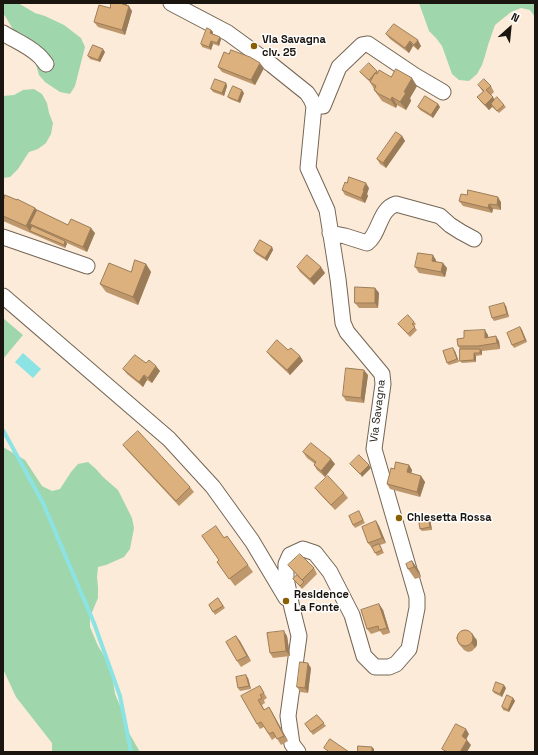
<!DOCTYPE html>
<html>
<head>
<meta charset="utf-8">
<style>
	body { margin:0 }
	#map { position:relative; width:538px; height:755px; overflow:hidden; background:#fcebd8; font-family:"Space Grotesk",sans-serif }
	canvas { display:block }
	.frame { position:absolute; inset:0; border:4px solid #1a150e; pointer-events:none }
	.north { position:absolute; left:490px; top:8px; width:40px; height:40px; -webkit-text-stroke:3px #fff; paint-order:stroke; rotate:27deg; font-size:11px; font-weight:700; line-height:16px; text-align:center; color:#1a150e }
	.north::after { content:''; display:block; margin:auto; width:14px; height:18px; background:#1a150e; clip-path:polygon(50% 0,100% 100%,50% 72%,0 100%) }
</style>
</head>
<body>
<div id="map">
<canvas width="538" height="755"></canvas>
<div class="frame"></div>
<div class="north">N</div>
</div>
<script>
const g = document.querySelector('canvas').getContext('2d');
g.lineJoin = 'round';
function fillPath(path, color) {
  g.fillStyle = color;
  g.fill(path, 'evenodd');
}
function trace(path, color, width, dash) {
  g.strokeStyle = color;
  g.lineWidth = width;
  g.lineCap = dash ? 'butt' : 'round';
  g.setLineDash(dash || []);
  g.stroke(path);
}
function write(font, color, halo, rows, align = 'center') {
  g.font = font + ' "Space Grotesk",sans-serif';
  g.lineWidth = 3;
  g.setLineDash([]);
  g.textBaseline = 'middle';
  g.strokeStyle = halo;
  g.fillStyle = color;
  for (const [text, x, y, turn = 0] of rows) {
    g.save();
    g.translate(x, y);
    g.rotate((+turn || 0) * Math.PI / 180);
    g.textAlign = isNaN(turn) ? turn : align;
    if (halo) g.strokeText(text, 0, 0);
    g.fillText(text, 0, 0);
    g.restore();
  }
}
fillPath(new Path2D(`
	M3 3H18L35 13 45 16 64 25 81 38 85 47 75 86 70 94 60 92 45 82 39 75 36 65 20 41 5 16 3 14Z
	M419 3H535V17L530 10 521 8 511 12 495 25 488 45 485 56 482 65 477 74 469 81 459 80 452 74 442 46 436 38 429 31Z
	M34 89 42 94 47 103 49 113 53 123 51 134 46 143 38 149 29 152 18 169 10 177 3 178V96L14 95 23 90Z
	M3 318 23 335 3 359Z
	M3 447 25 460 42 486 52 491 60 489 71 472 78 464 88 462 96 469 103 477 118 490 132 518 134 528 130 549 124 557 106 565 98 567 97 577 98 587V598L90 617V627L98 646 109 664 112 674 115 694 124 715 125 726 140 752H52V743L16 697 3 669Z`), '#a0d6ac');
fillPath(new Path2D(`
	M23 353 41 369 33 378 15 362Z`), '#8ce3e4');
trace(new Path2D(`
	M3 430 43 503 94 623 120 696 131 752`), '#8ce3e4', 4);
const minor = new Path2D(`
	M171 3 228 33 272 65 307 93 311 99 314 106 308 168 327 210 338 279 343 323 347 332 382 374 383 384 374 449 417 597V608L409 649 396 664 389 667H375L364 656 352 615 330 572 315 553 303 549 290 555 286 564V578L292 608 299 636 288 716 292 744 298 752
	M3 33C14 40 27 45 37 54 40 56 43 60 46 64
	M314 106H323L339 67 362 45 368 44 414 75 443 92
	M330 233 345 236 367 243C380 233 379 209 396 204L440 216 450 225 461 232 474 239
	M3 237 87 266
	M3 296 169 439 213 487 252 541 286 598`);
trace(minor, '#746655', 17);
trace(minor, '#fff', 15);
fillPath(new Path2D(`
	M127 4V5L132 11 125 35 98 27 94 22 110 8Z
	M211 30 213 32V34L221 39 219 46 213 44 211 50 202 47 201 44Z
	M386 34 421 46 418 50 413 46 409 53 390 39Z
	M105 52 100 62 90 59 88 56Z
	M218 67 264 68 255 85 222 72Z
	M377 71 378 72 391 77 417 86 410 98 411 101 406 110 397 105 396 108 382 101 374 90V89L370 82 360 72Z
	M226 83 227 86 224 96 213 92 211 89Z
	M478 85 491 86 494 92 491 95 495 100 504 105 506 107 499 113 492 107 489 110 481 102 477 97 483 92Z
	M244 93 240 103 230 99 228 97Z
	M438 104 440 107 433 118 420 110 418 107Z
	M402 136 405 141 386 168 380 164 377 159Z
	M347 183 369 188 367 194 368 196 365 203 345 195 342 190Z
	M3 197 35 208 37 210 68 225 95 233 87 252 67 243 65 248 3 221Z
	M459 201 501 202V210L493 209 492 213 463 206Z
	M272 247 273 250 267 261 256 254 254 251Z
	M436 260V261L447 268 445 277 419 273 415 267Z
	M146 264 151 272 138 305 106 292 100 284 131 272Z
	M297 267 325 273 314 285 300 272Z
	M375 288 379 293 378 308H359L355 303Z
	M506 306 509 317 494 321 492 318Z
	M414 322 416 324 414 326 417 330 410 337 398 324Z
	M520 327 522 330 527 342 514 348 512 345Z
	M488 335V337L499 341 500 349 482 351V355L476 356V362L462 363 460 361V349L458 346 464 338Z
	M288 350 300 356 303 361 290 375 271 357 267 352Z
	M455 351 459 362 449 365 447 363Z
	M146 363 160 371 152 383 147 380 143 387 127 374 123 369Z
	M368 375 364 403 346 401 343 396Z
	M123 445 190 487 194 492 179 506 127 450Z
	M303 452 335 464 325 477 317 470 314 465 315 464 307 458Z
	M409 465 412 470 411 474 421 476 425 482 420 497 390 489 387 484 394 469Z
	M315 488 344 493 348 498 335 510 319 493Z
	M360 514 365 523 355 528 353 525Z
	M428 516 430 519 432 530 422 531 420 529Z
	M376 521 379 526 386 543 380 545 384 553 377 556 373 548H372L368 543Z
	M227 536 253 572 235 586 217 562 219 560 224 538Z
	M412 561 419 571 421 577 415 579 408 569Z
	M288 565 314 568 317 574 302 589 293 579 297 575Z
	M218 598 225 608 215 615 209 605Z
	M379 604 383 610 390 633 383 635 380 631 371 634 367 629Z
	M236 636 251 661 241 667 237 661Z
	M287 636 290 656 273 658 270 653Z
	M476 638 477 641V645L475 648 472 651 468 652 464 650 458 643Z
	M311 668 308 693 300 692 297 687Z
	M248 678 251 689 240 691 238 688Z
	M260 686 267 698 264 700 265 703 262 705 264 709 272 712 288 741 281 745 276 737 272 740 264 727 260 729 257 724Z
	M506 688 502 697 494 693 493 691Z
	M513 698 515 701 509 712 503 710 502 707Z
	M317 715 326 726 313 735 305 724Z`), '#be986c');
fillPath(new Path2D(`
	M122 3H126L127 4 126 9 122 4Z
	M129 6 132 11 125 35 122 30Z
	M211 30 213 32 212 36 210 33Z
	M220 37 221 39 219 46 217 43Z
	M418 40 421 46 418 50 414 45Z
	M211 41 213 44 211 50 209 47Z
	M410 41 413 46 409 53 405 48Z
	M103 49 105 52 100 62 98 60Z
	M260 63 264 68 255 85 251 80Z
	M412 78 417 86 410 98 411 101 406 110 400 102 404 92Z
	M226 83 227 86 224 96 222 93Z
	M242 90 244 93 240 103 238 101Z
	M392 97 397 105 396 108 391 100Z
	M493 97 496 102 491 104 492 107 489 110 485 105Z
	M438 104 440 107 433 118 431 115Z
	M402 136 405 141 386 168 383 163Z
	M366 183 369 188 367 194 368 196 365 203 361 198 363 190Z
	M498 197 501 202V210L497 205Z
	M489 204 493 209 492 213 488 208Z
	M35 208 41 215 30 224 34 229 30 231 26 226Z
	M91 228 95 233 87 252 83 247Z
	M65 241 67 244 65 248 64 245Z
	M272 247 273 250 267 261 265 258Z
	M433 255 436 260 435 266 432 261Z
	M443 263 447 268 445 277 441 272Z
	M146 264 151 272 138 305 133 297Z
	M321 267 325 273 314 285 310 279Z
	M375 288 379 293 378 308 375 303Z
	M504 303 506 306 509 317 507 314Z
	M520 327 522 330 527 342 525 340Z
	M485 330 488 335 489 343 485 338Z
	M496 336 499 341 500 349 497 343Z
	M453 348 455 351 459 362 457 359Z
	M480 349 482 351V355L480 353Z
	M474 353 476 356V362L474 360Z
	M300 356 303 361 290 375 287 370Z
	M156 366 160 371 152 383 148 378Z
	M364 370 368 375 364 403 361 398Z
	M144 375 147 380 143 387 139 382Z
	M331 459 335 464 325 477 321 471Z
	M369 465 371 468 362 477 360 474Z
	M409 465 412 470 410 478 407 472Z
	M421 476 425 482 420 497 417 492Z
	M428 516 430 519 432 530 430 527Z
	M376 521 379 526 386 543 382 538Z
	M412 561 419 571 421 577 414 567Z
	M379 604 383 610 390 633 387 628Z
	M284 631 287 636 290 656 286 651Z
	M472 633 477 641V645L475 648 472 643Z
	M236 636 240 641 251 661 247 656Z
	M308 663 311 668 308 693 305 688Z
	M246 675 248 678 251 689 249 686Z
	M504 685 506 688 502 697 500 694Z
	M513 698 515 701 509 712 508 710Z
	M269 707 272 712 288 741 284 736Z
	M466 729 469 734 465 742 462 736Z
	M467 740 471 745 467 752H460Z
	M372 747 374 749V752H372Z`), '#9b7c58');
const building = new Path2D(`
	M111 3H122V4L129 6 122 30 94 22 99 5 110 8Z
	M394 24 418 40 414 45 410 41 405 48 386 34Z
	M207 28 211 30 210 33 220 37 217 43 211 41 209 47 201 44Z
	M93 45 103 49 98 60 88 56Z
	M231 50 250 57 260 63 251 80 218 67 224 52 229 54Z
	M369 63 377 71 369 80 360 72Z
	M396 69 412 78 404 92 406 93 400 102 392 97 391 100 377 93V92L374 90 376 86 370 82 375 73 377 74 379 70 391 77Z
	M215 79 226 83 222 93 211 89Z
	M484 79 491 86 486 90 493 97 485 105 477 97 484 91 478 85Z
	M233 86 242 90 238 101 228 97Z
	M425 96 438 104 431 115 418 107Z
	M497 97 504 105 497 111 491 104Z
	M396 132 402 136 383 163 377 159Z
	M349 177 366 183 363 190 364 191 361 198 342 190 345 182 347 183Z
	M468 190 498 197 497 205 489 204 488 208 459 201 461 194 467 195Z
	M5 195 17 200V199L35 208 26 226 3 216V197L4 198Z
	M37 210 68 225 71 219 91 228 83 247 30 224Z
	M32 226 65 241 64 245 30 231Z
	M260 240 272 247 265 258 254 251Z
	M418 253 433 255 432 261 443 263 441 272 415 267Z
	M307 255 321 267 310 279 297 267Z
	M135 260 146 264 133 297 100 284 109 263 131 272Z
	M355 287 375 288V303H355Z
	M504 303 507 314 492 318 489 307Z
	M408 315 414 322 412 324 415 327 408 334 398 324Z
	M520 327 525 340 512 345 507 333Z
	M485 330V338L496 336 497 343 478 346H458L457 339 464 338V331Z
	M277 340 288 350 291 348 300 356 287 370 267 352Z
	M453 348 457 359 447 363 443 351Z
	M460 349H480V353H474V360L460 361Z
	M135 355 146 363 149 360 156 366 148 378 144 375 139 382 123 369Z
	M346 368 364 370 361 398 343 396Z
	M138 431 190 487 176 501 123 445Z
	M311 443 331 459 321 471 314 465 316 462 303 452Z
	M359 455 369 465 360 474 350 464Z
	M396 462 409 465 407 472 421 476 417 492 387 484 391 468 394 469Z
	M328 476 344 493 331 505 315 488Z
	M359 511 363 520 353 525 349 516Z
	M428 516 430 527 420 529 418 517Z
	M376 521 382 538 368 543 362 527Z
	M216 526 224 538 227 536 248 565 229 579 217 562 219 560 202 536Z
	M379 544 382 550 375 553 372 547Z
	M300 554 314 568 302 580 288 565Z
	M412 561 414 567 408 569 406 564Z
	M297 575 304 582 300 586 293 579Z
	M218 598 223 606 213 612 209 605Z
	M379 604 387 628 379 630 378 626 367 629 361 610Z
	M457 638a8 8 0 1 1 16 0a8 8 0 1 1-16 0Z
	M284 631 286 651 270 653 267 633Z
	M236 636 247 656 237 661 226 642Z
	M300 662 308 663 305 688 297 687Z
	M246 675 249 686 238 688 236 677Z
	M496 682 504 685 500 694 493 691Z
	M260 686 264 693 260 695 262 698 258 700 264 710 269 707 284 736 277 739 273 732 269 734 261 722 257 724 241 696Z
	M507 695 513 698 508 710 502 707Z
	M317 715 324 723 311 732 305 724Z
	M456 724 466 729 462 736 467 740 460 752H447L442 749Z
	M330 739 349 752H328V751L324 748Z
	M358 746 372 747V752H358Z`);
fillPath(building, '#ddb17e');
trace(building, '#9b7c58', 1);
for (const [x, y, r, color] of [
	[254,46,4,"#8a5f01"],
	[399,518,4,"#8a5f01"],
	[286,601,4,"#8a5f01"]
]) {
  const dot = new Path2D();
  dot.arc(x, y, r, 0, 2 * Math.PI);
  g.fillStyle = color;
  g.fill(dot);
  trace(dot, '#fff', 1.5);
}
write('bold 11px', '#1a150e', '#fff', [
	["Via Savagna",262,40],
	["civ. 25",262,53],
	["Chiesetta Rossa",407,518],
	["Residence",294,595],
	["La Fonte",294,608]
], 'left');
write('11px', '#1a150e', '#fff', [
	["Via Savagna",378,411,-83]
]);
</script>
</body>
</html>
